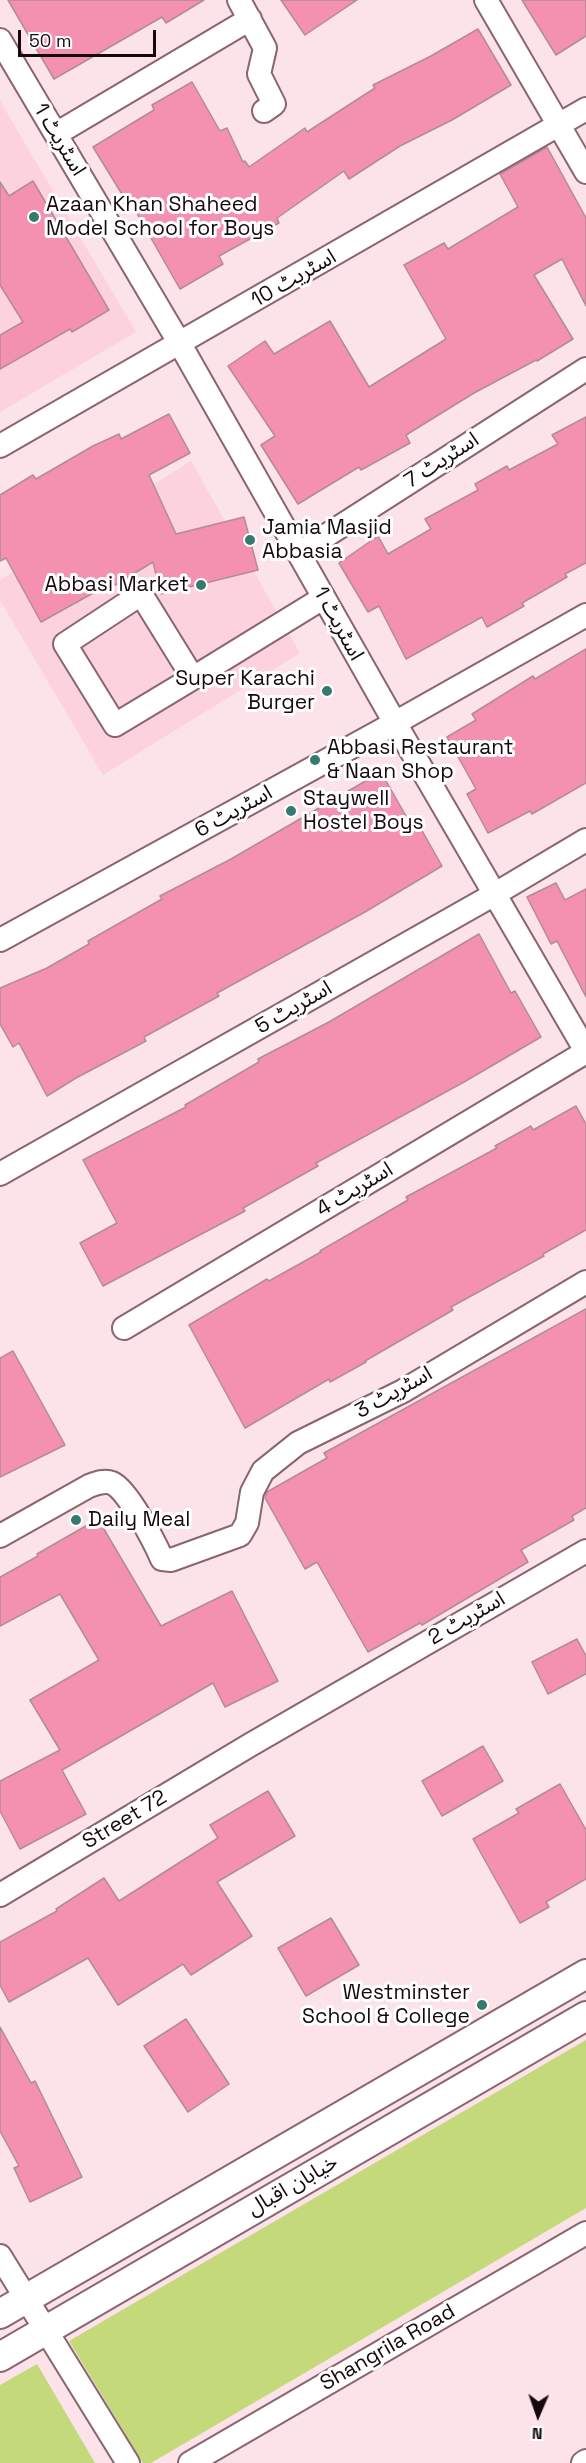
<!DOCTYPE html>
<html>
<head>
<meta charset="utf-8">
<style>
	body { margin:0 }
	#map { position:relative; width:586px; height:2463px; overflow:hidden; background:#fce2e9; font-family:"Space Grotesk",sans-serif }
	canvas { display:block }
	.north { position:absolute; left:508px; top:2385px; width:60px; height:60px; -webkit-text-stroke:4px #fff; paint-order:stroke; rotate:182deg; font-size:16px; font-weight:700; line-height:24px; text-align:center; color:#16090d }
	.north::after { content:''; display:block; margin:auto; width:21px; height:27px; background:#16090d; clip-path:polygon(50% 0,100% 100%,50% 72%,0 100%) }
	.scale { position:absolute; left:18px; top:30px; width:138px; height:27px; box-sizing:border-box; border:3px solid #16090d; border-top:0; padding-left:8px; font-size:18px; line-height:21px; white-space:nowrap; color:#16090d; -webkit-text-stroke:4px #fff; paint-order:stroke }
</style>
</head>
<body>
<div id="map">
<canvas width="586" height="2463"></canvas>
<div class="north">N</div>
<div class="scale">50 m</div>
</div>
<script>
const g = document.querySelector('canvas').getContext('2d');
g.lineJoin = 'round';
function fillPath(path, color) {
  g.fillStyle = color;
  g.fill(path, 'evenodd');
}
function trace(path, color, width, dash) {
  g.strokeStyle = color;
  g.lineWidth = width;
  g.lineCap = dash ? 'butt' : 'round';
  g.setLineDash(dash || []);
  g.stroke(path);
}
function write(font, color, halo, rows, align = 'center') {
  g.font = font + ' "Space Grotesk","Noto Sans Arabic",sans-serif';
  g.lineWidth = 6;
  g.setLineDash([]);
  g.textBaseline = 'middle';
  g.strokeStyle = halo;
  g.fillStyle = color;
  for (const [text, x, y, turn = 0] of rows) {
    g.save();
    g.translate(x, y);
    g.rotate((+turn || 0) * Math.PI / 180);
    g.textAlign = isNaN(turn) ? turn : align;
    if (halo) g.strokeText(text, 0, 0);
    g.fillText(text, 0, 0);
    g.restore();
  }
}
fillPath(new Path2D(`
	M0 101 136 332 0 412Z
	M191 461 300 653 103 775 0 600V580Z`), '#fcd2de');
fillPath(new Path2D(`
	M586 2040V2208L151 2463H143L69 2341Z
	M37 2364 95 2463H0V2385Z`), '#c3d97a');
const building = new Path2D(`
	M8 0H204L166 23 162 17 54 79Z
	M281 0H357L305 35Z
	M522 0H586V36L556 55Z
	M478 29 511 85 452 120 400 146 349 179 344 171 277 218 279 223 219 256 223 264 180 289 131 203 128 204 93 147 154 110 152 105 192 82 220 131 227 128 243 162 245 161 249 167 305 128 307 132 375 88 373 85 431 56Z
	M547 147 586 218V306L562 259 534 275 573 339 537 361 536 360 474 393 406 435 410 443 361 470 359 467 298 504 261 445 275 436 228 366 265 341 274 354 330 321 369 387 446 339 404 265 444 243 448 249 518 207 500 174Z
	M33 181 109 310 72 332 70 329 0 369V335L23 322 0 285V182L9 196Z
	M169 414 190 453 149 475 176 534 244 517 258 570 161 594 153 562 115 585 113 582 41 622 6 558 0 561V495L33 475 36 479 93 446 119 434 121 439Z
	M586 417V563L565 574 567 577 522 603 524 606 487 627 482 617 406 659 379 606 368 612 339 563 378 536 388 554 431 529 425 519 478 490 475 484 507 466 509 470 558 444 552 435Z
	M586 649V783L532 814 530 811 488 833 467 794 476 789 447 737 476 720 472 714 533 676 535 679Z
	M381 772 410 823 416 820 442 866 365 912 217 993 219 996 144 1037 146 1041 76 1078 47 1096 19 1043 13 1047 0 1024V988L47 968 89 944 88 941 162 899 160 896 231 859Z
	M556 883 565 900 586 889V997L557 941 551 944 527 897Z
	M479 934 511 993 515 991 541 1037 464 1082 316 1163 318 1166 243 1208 245 1211 103 1286 80 1243 117 1223 83 1160 186 1107 185 1105 259 1062 258 1059 329 1022Z
	M576 1106 586 1124V1230L543 1254 544 1256 451 1307 453 1310 365 1361 366 1362 330 1382 329 1379 245 1428 189 1325 267 1279 269 1281 321 1252 320 1251 408 1200 406 1197 497 1148 495 1146 531 1126 533 1130Z
	M586 1309V1508L572 1516 574 1520 521 1550 528 1562 422 1625 420 1623 368 1652 317 1562 305 1569 265 1498 267 1492 327 1458 324 1453Z
	M13 1351 65 1445 0 1477V1358Z
	M98 1519 161 1626 232 1591 278 1681 225 1707 213 1683 62 1770 86 1814 20 1849 0 1811V1781L60 1750 30 1700 99 1660 60 1594 0 1626V1577L38 1556 37 1554Z
	M577 1639 586 1656V1674L548 1694 532 1662Z
	M483 1746 503 1781 442 1816 422 1781Z
	M560 1784 586 1830V1879L546 1902 549 1907 520 1923 473 1839 519 1813 516 1809Z
	M268 1791 295 1836 217 1882 252 1936 191 1975 183 1964 118 2005 88 1958 9 2002 0 1985V1942L57 1911 56 1909 104 1878 119 1901 218 1838 210 1825Z
	M331 1918 359 1965 306 1996 278 1948Z
	M186 2019 229 2084 188 2112 144 2046Z
	M0 2027 31 2083 35 2081 82 2177 30 2202 14 2168 19 2166 0 2131Z`);
fillPath(building, '#f491b1');
trace(building, '#b38b96', 1.5);
const minor = new Path2D(`
	M239 0 265 48 259 74 274 104 264 111
	M486 0 586 172
	M0 40 180 344 395 723 586 1051
	M56 134 250 19
	M0 446 586 109
	M299 553 586 369
	M141 594 193 678 115 725 65 644Z
	M193 678 323 598
	M0 940 395 723 586 615
	M0 1174 495 894 586 840
	M124 1328 586 1052
	M0 1536 89 1486C97 1483 104 1480 112 1483 128 1490 155 1543 162 1559L171 1560 240 1535 247 1523 252 1492 263 1471 298 1443 403 1391 586 1282
	M0 1895 250 1745 586 1551
	M0 2256 128 2463
	M190 2463 586 2233
	M583 2463 586 2461`);
const major = new Path2D(`
	M0 2314 586 1974
	M0 2357 586 2016`);
trace(minor, '#8a646f', 26);
trace(major, '#8a646f', 32);
trace(minor, '#fff', 22);
trace(major, '#fff', 28);
for (const [x, y, r, color] of [
	[34,217,6,"#367a6e"],
	[250,540,6,"#367a6e"],
	[201,585,6,"#367a6e"],
	[327,691,6,"#367a6e"],
	[315,760,6,"#367a6e"],
	[291,811,6,"#367a6e"],
	[76,1520,6,"#367a6e"],
	[482,2005,6,"#367a6e"]
]) {
  const dot = new Path2D();
  dot.arc(x, y, r, 0, 2 * Math.PI);
  g.fillStyle = color;
  g.fill(dot);
  trace(dot, '#fff', 2);
}
write('21px', '#16090d', '#fff', [
	["اسٹریٹ 1",59,140,59],
	["اسٹریٹ 10",294,279,-30],
	["اسٹریٹ 7",442,461,-33],
	["اسٹریٹ 1",338,624,61],
	["اسٹریٹ 6",234,812,-29],
	["اسٹریٹ 5",294,1008,-30],
	["اسٹریٹ 4",355,1190,-31],
	["اسٹریٹ 3",394,1393,-29],
	["اسٹریٹ 2",467,1619,-30],
	["Street 72",125,1820,-31],
	["خیابان اقبال",293,2186,-30],
	["Shangrila Road",388,2348,-30]
]);
write('21px', '#16090d', '#fff', [
	["Azaan Khan Shaheed",46,205],
	["Model School for Boys",46,229],
	["Jamia Masjid",262,528],
	["Abbasia",262,552],
	["Abbasi Market",189,585,"right"],
	["Super Karachi",315,679,"right"],
	["Burger",315,703,"right"],
	["Abbasi Restaurant",327,748],
	["& Naan Shop",327,772],
	["Staywell",303,799],
	["Hostel Boys",303,823],
	["Daily Meal",88,1520],
	["Westminster",470,1993,"right"],
	["School & College",470,2017,"right"]
], 'left');
</script>
</body>
</html>
